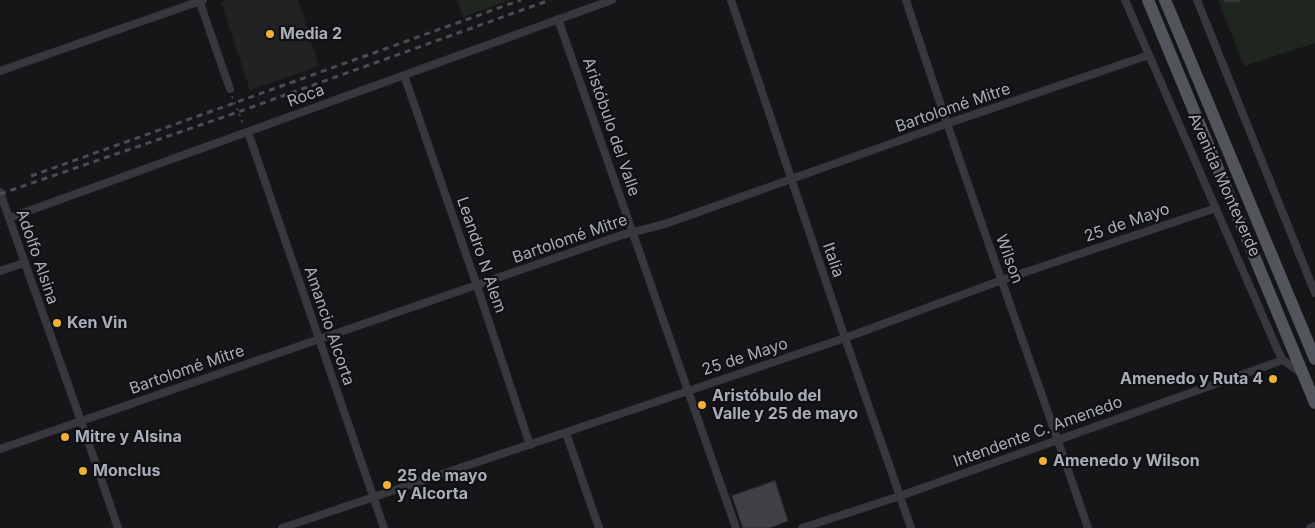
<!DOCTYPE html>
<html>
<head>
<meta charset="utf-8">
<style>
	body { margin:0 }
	canvas { display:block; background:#161618 }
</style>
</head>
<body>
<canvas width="1315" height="528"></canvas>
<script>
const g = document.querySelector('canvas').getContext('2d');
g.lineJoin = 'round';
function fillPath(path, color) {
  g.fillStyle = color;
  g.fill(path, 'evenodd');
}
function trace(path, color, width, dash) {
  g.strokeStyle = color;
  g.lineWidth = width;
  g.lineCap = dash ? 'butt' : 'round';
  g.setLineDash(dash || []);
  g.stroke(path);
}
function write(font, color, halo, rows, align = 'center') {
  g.font = font + ' Inter,sans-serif';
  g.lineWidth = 4.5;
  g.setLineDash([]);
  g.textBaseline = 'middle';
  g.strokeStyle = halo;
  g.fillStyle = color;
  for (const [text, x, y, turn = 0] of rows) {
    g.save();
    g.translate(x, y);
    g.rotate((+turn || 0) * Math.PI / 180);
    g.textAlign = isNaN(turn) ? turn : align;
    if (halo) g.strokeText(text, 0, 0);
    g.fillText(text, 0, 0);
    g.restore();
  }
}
fillPath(new Path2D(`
	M226 0H298L319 66 250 90 221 2Z`), '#222225');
fillPath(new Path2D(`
	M457 0H510L463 17Z
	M1218 0H1315V43L1244 66Z`), '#1e261f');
const building = new Path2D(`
	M775 481 788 521 769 528H743L732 496Z`);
fillPath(building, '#404145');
trace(building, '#303034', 1);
trace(new Path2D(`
	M232 96 243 124`), '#3d3f44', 2, [2.5, 4]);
trace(new Path2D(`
	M1226 0H1238`), '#37383d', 4);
trace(new Path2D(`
	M199 0 230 89
	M731 0 845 338 911 528
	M906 0C963 177 1028 352 1088 528
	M1125 0 1278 351 1283 360 1301 373
	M1197 0 1315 293
	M558 19 736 528
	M0 71 203 0
	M404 75 477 286 530 445
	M248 132 384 528
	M0 192C39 304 80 416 118 528
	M9 218 612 0
	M0 271 24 263
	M566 433 599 528
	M0 449 622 235 665 224 946 124 1149 55
	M282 528 845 338 1002 280 1216 208
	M802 528 900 496 1283 360
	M1310 528 1315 526`), '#37383d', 8);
trace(new Path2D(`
	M1148 0 1315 403
	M1165 0 1315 359`), '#53555c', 12);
trace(new Path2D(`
	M31 176 521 0
	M0 194 238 112 550 0`), '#4a4c52', 3, [6, 5]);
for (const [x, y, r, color] of [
	[270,34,5,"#f2b134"],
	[57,323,5,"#f2b134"],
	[1273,379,5,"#f2b134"],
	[702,405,5,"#f2b134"],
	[65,437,5,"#f2b134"],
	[1043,461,5,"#f2b134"],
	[83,471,5,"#f2b134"],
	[387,485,5,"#f2b134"]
]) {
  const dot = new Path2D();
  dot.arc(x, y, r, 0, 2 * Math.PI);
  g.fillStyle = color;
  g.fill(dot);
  trace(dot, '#111113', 2);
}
write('bold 16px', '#a8adb8', '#111113', [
	["Media 2",280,34],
	["Ken Vin",67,323],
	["Amenedo y Ruta 4",1263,379,"right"],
	["Aristóbulo del",712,396],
	["Valle y 25 de mayo",712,414],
	["Mitre y Alsina",75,437],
	["Amenedo y Wilson",1053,461],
	["Monclus",93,471],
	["25 de mayo",397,476],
	["y Alcorta",397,494]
], 'left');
write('16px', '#a8adb8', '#111113', [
	["Roca",306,96,-20],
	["Bartolomé Mitre",953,108,-19],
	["Aristóbulo del Valle",611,127,71],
	["Avenida Monteverde",1224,185,66],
	["25 de Mayo",1127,223,-19],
	["Bartolomé Mitre",570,239,-19],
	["Leandro N Alem",481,255,71],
	["Adolfo Alsina",37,257,71],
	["Wilson",1009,259,70],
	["Italia",833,260,71],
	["Amancio Alcorta",329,326,71],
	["25 de Mayo",745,357,-18],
	["Bartolomé Mitre",187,370,-19],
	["Intendente C. Amenedo",1038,432,-20]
]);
</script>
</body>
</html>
